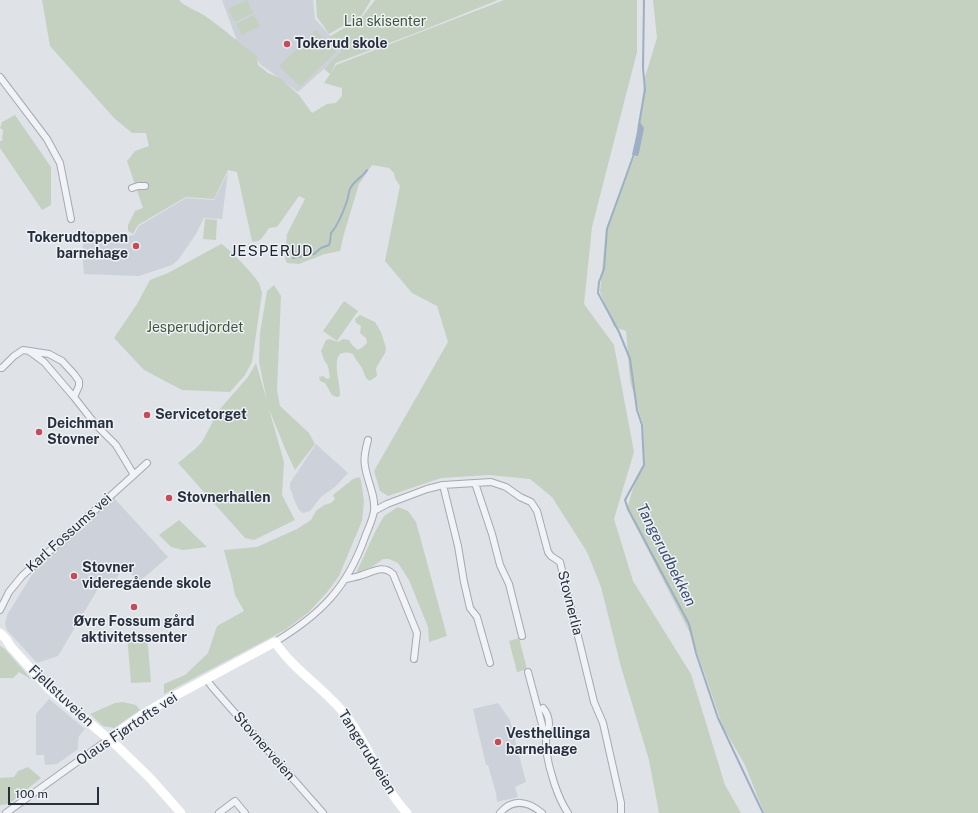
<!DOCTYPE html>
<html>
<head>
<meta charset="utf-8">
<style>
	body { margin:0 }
	#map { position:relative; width:978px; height:813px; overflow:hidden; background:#dfe2e7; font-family:"Public Sans",sans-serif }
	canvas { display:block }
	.scale { position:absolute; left:8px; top:787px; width:91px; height:18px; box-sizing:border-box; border:2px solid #29303d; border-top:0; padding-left:5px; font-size:12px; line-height:14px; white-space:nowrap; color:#29303d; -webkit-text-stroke:3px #eef1f5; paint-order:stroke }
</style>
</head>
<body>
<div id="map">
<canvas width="978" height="813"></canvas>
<div class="scale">100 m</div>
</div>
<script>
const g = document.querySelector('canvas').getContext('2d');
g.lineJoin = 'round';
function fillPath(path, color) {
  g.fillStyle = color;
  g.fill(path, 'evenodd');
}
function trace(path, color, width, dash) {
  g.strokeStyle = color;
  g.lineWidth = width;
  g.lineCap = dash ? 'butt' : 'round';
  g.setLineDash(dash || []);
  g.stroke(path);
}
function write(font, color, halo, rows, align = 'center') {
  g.font = font + ' "Public Sans",sans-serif';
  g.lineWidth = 3;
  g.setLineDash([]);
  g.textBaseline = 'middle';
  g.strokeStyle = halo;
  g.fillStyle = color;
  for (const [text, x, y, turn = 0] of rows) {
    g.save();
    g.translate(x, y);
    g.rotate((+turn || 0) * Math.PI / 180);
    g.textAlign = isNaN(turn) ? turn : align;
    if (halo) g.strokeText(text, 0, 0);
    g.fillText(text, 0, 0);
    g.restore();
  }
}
fillPath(new Path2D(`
	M222 0H313L315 19 344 51 298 92 260 64 256 57 236 50V38Z
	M228 172 222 219 204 218 196 234 178 260 172 265 139 276 84 274 82 252 84 239 92 231 120 237 134 235 139 226 186 198 214 200Z
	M316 444 348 473 336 486 321 497 310 511 303 513 299 510 296 504 290 488V483Z
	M114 498 168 557 139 582 123 566 112 588 102 582 58 656 37 663 7 630 5 624 7 615 35 570Z
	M49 699 85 729 79 736 78 741V749L57 764 45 765 44 755H36V714Z
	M498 703 510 720 526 782 515 787 518 797 497 802 496 793 488 765H486L473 709Z`), '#cdd1d9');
fillPath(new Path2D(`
	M42 0H179C186 8 199 11 208 18 225 30 240 44 257 56L258 65 268 73 280 78 299 95 312 113 327 104 336 103 342 96V88L324 83 336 65 504 0H637V52L592 227 584 304 614 345 634 452 614 519 633 581 691 674 725 785 741 813H659L649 760 621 667 601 587 587 552 552 497 530 479 489 475 441 478 388 496 380 491 374 471 448 342 437 306 412 293 385 261 400 186 395 178 394 173 389 168 372 165 359 184 344 234 340 251 325 254 299 264 287 263 285 258 287 234 305 199 299 196 277 227 269 228C265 234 260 244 252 241L237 172 228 170 214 199 186 197 138 225 133 234 128 231V225L135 211 143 208 127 161 135 151 149 146 146 133H132L114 118 50 46Z
	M247 0 253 13 235 22 228 9Z
	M316 0H371L362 15 329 34 317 17Z
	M375 0H498L416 33 336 63 330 74 324 69 342 51 329 37 362 17Z
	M653 0H978V813H764L745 765 723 727 704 672 689 631 627 509 636 478 644 463 643 425 630 381 626 331 614 327 600 292 606 228 635 155 645 77 657 38Z
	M254 15 260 26 242 35 236 24Z
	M316 30 337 51 300 87 279 66Z
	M15 115 51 167V205L42 210 0 148V141H2L3 130 0 128 2 122Z
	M205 219 217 220 216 240 203 239Z
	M221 244C228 247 255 276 259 283 260 286 261 290 262 293L252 362 245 375 230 392 182 390 144 370 114 338 137 304 150 280 168 273Z
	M274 285 281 296 277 390 280 406 309 433 315 444 295 470 286 451 269 409 284 462 282 495 295 520 254 540 245 538 178 463 195 449 202 442 219 410 248 377 256 363 267 401 259 362 260 333 267 291Z
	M344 301 358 311 337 341 323 331Z
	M360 315 375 322 381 332 386 348 385 353 376 368 377 376 370 381C364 378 365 374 362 368 359 363 355 359 353 354 325 344 342 385 340 396L337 397 332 395 325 383 320 381 319 377 323 376 327 379 330 378 328 366 324 360 321 351 326 340 330 339 338 342 343 339 349 340 352 345 358 350 363 347 367 343 366 338 360 333 361 326 356 323 355 319Z
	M359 477 361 480 364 501 362 521 339 576 328 591 309 612 285 630 164 694V684L185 675 208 653 217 626 244 611 235 595 232 580 224 550 257 547 297 529 311 520 316 511 324 505 331 503 335 499 333 495 353 479Z
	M398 507 408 511 416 522 447 636 429 642 428 627 409 580 398 563 389 559H383L369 569 358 573 357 571 375 532 384 516Z
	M179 520 207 547 183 550 171 547 159 535Z
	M147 634 151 682 131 683 127 635Z
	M519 638 527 669 518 672H517L509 641Z
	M0 646 5 649 32 680 19 672 13 678H0Z
	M123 702 136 705 140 710 114 728 103 726 90 714 115 703Z
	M28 767 41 778 9 804 0 805V778L14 777 18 771Z`), '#c4d1c1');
fillPath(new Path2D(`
	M640 122 644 128 639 153 638 156 632 155C634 144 637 135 638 124Z`), '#9cafc5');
trace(new Path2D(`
	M639 124 645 90 643 68 644 0
	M634 154 607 229 604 269 599 282 598 293 619 332 630 359 637 410 642 425 644 465 625 500 628 509 689 624 696 653 718 718 763 813
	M293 258 314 254 321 248 329 245 330 242 331 233C339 224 344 210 348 198 348 195 349 192 350 189 354 180 362 178 367 170`), '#9cafc5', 2);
const street = new Path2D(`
	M0 77 47 139 60 163 71 219
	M132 188 138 186H145
	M29 351 44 362 74 397
	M0 368H2L14 356 23 350 49 354 62 361 74 374 79 381V386L74 397 96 425 116 445 134 475
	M475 483 492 534 500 565 509 584 522 636
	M443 485 458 546 464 582 470 608 477 617 490 663
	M374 511 387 504 427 489 443 485 491 482 506 487 520 497 531 502 537 511 548 552 551 556 560 562 594 702 603 723 621 803V813
	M346 579C351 578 357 577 362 575 373 572 383 564 393 574L417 633 414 659
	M0 610 9 592 22 576 147 463
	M275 642C321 614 347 588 365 537 368 529 373 519 374 511 376 496 367 481 365 466 363 457 366 448 368 440
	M528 672 544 732C548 739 545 742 546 750 549 769 557 797 568 813
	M206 679 213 688 323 813
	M543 708C551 717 550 727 547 737
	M6 813 109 739
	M219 813 235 801 245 813
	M500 813C513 798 528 801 542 813`);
trace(street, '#a5a9b1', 8);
trace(street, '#f1f3f6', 6);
trace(new Path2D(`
	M0 633 6 639 11 647 49 689 117 746 150 778 181 813
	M109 739 145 713 169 699 275 642C294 671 326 689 347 717 370 747 381 785 407 813`), '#fff', 9);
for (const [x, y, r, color] of [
	[287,44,4,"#c54b59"],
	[136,246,4,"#c54b59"],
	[147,415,4,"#c54b59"],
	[39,432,4,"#c54b59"],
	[169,498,4,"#c54b59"],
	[74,576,4,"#c54b59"],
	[134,607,4,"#c54b59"],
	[498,742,4,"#c54b59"]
]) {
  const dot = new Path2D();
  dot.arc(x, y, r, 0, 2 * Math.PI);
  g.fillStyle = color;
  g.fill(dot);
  trace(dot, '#eef1f5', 1.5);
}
write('14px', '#3c5837', '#eef1f5', [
	["Lia skisenter",385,22],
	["Jesperudjordet",195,328]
]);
write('bold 14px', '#29303d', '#eef1f5', [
	["Tokerud skole",295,44],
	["Tokerudtoppen",128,238,"right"],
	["barnehage",128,254,"right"],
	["Servicetorget",155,415],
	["Deichman",47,424],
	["Stovner",47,440],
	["Stovnerhallen",177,498],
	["Stovner",82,568],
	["videregående skole",82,584],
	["Øvre Fossum gård",134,622,"center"],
	["aktivitetssenter",134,638,"center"],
	["Vesthellinga",506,734],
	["barnehage",506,750]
], 'left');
write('14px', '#29303d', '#eef1f5', [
	["Karl Fossums vei",69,533,-42],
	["Stovnerlia",570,603,76],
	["Fjellstuveien",61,696,43],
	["Olaus Fjørtofts vei",127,729,-34],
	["Stovnerveien",264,746,49],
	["Tangerudveien",367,752,58]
]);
g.letterSpacing = '1px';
write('15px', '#1b212e', '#eef1f5', [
	["JESPERUD",272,251]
]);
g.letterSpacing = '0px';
write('italic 15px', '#364d6e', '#eef1f5', [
	["Tangerudbekken",666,555,63]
]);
</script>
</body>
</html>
